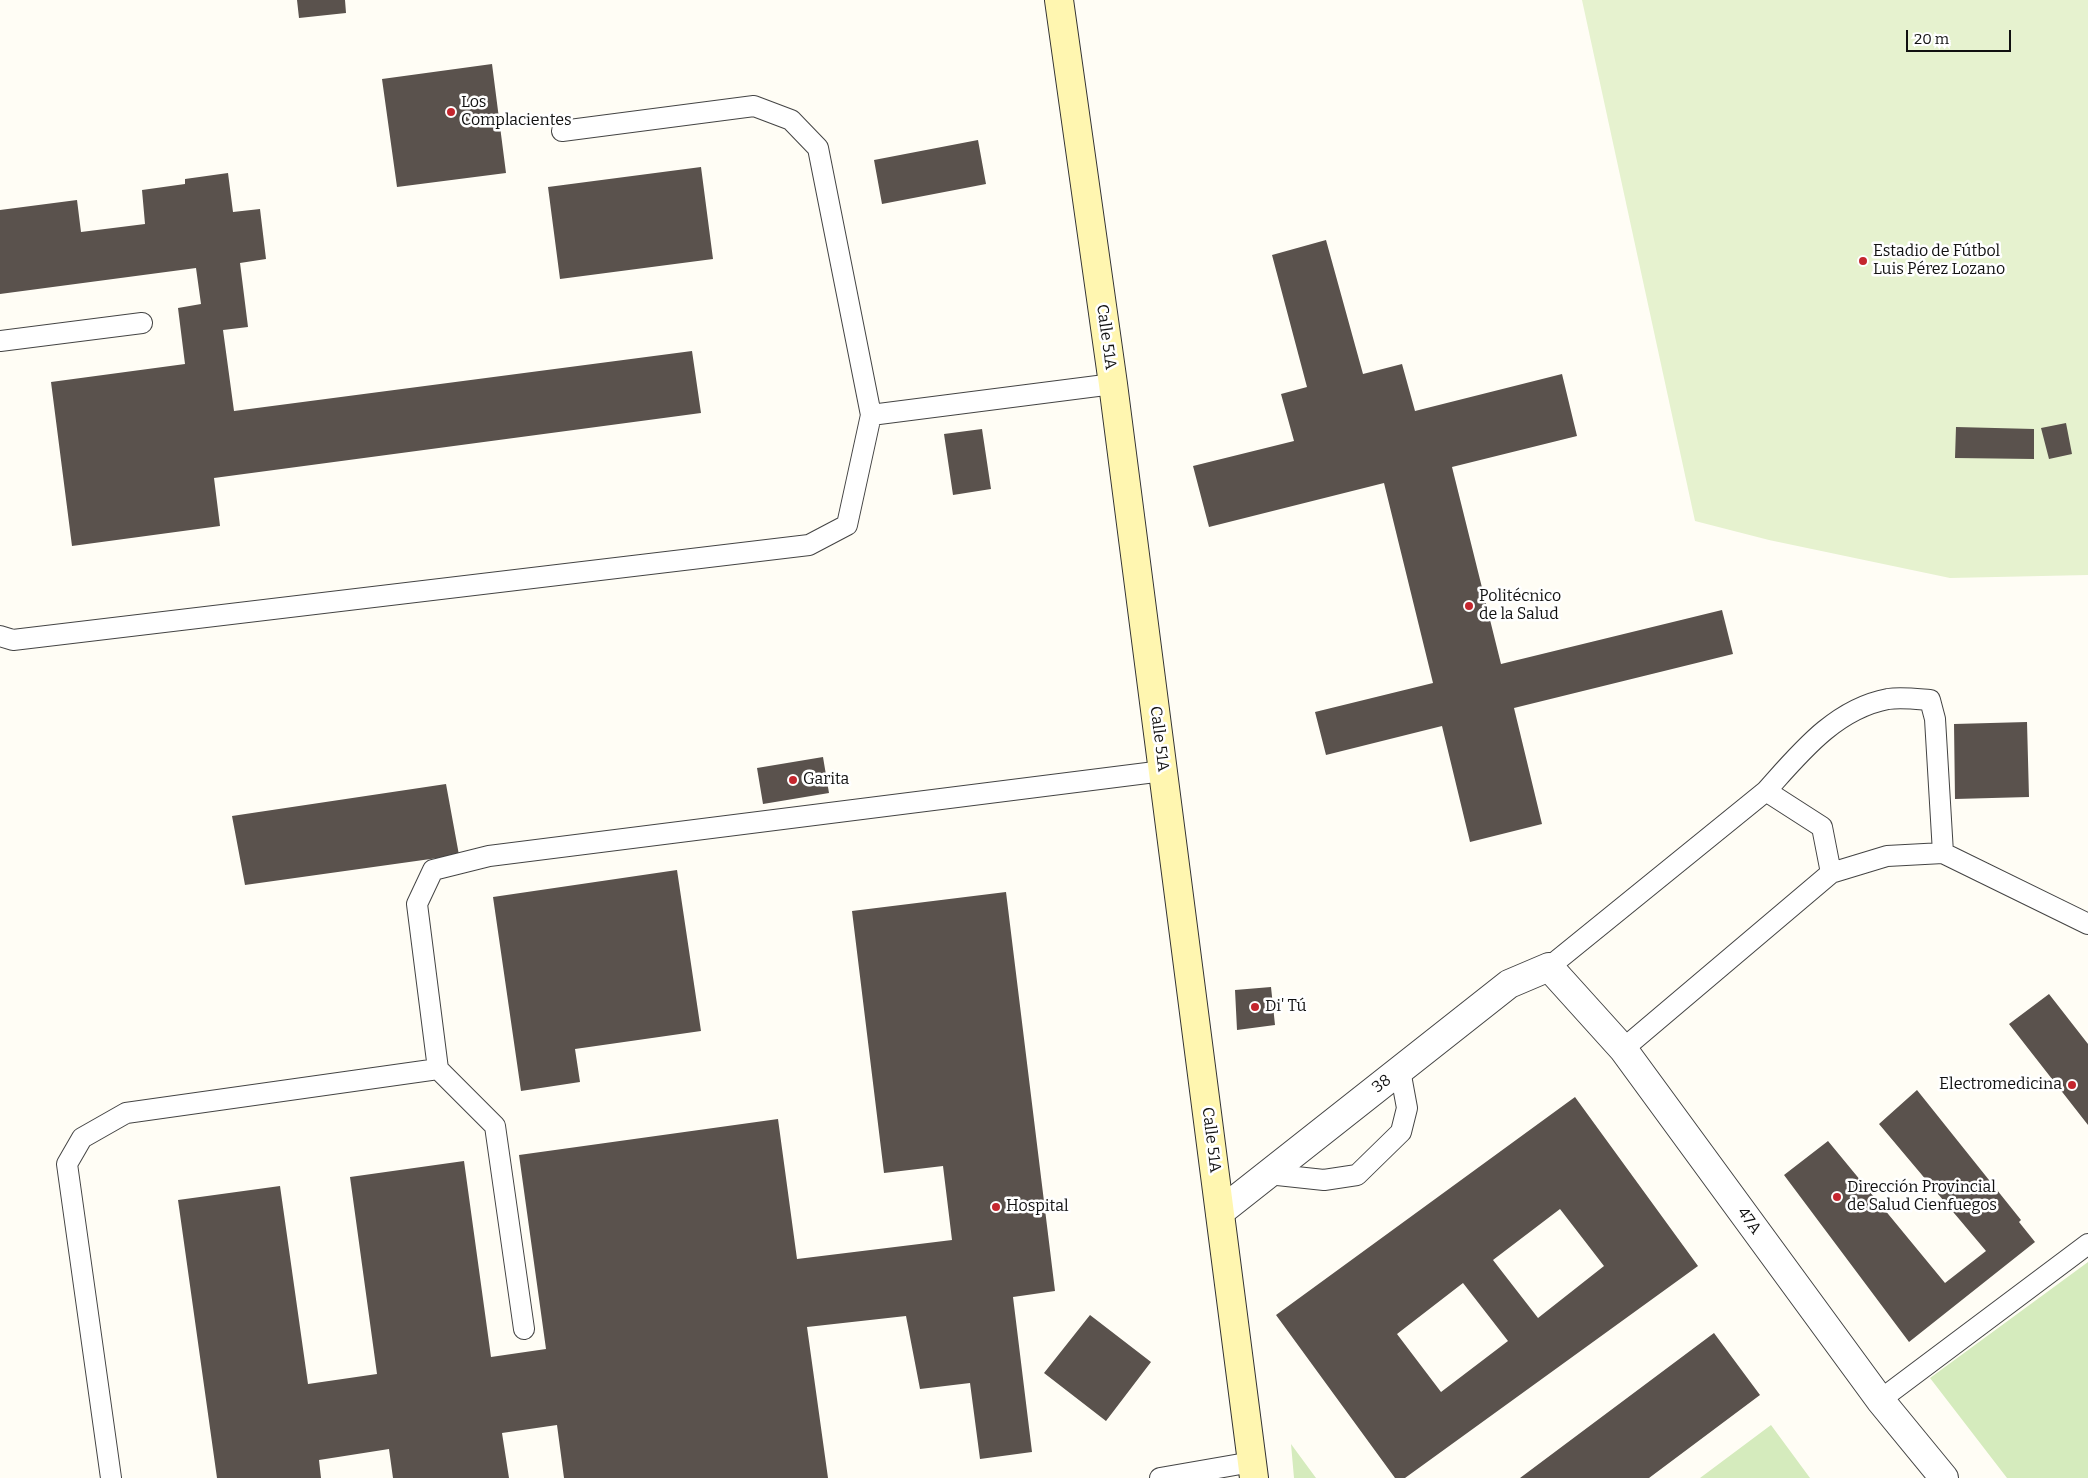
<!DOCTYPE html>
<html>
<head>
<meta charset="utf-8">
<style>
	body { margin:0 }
	#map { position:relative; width:2088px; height:1478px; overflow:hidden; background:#fffdf5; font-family:Bitter,serif }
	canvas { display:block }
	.scale { position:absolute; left:1906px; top:30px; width:105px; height:22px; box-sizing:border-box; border:2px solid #111; border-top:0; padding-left:6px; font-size:15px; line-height:18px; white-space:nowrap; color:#111; -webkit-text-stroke:4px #fff; paint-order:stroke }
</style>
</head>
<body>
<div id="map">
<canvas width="2088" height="1478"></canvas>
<div class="scale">20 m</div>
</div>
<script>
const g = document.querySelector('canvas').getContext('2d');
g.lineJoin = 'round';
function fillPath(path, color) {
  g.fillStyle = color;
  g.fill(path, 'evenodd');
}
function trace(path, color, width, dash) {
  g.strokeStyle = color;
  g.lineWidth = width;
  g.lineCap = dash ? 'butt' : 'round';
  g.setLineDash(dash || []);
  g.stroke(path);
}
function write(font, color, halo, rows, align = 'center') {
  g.font = font + ' Bitter,serif';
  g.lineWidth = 5;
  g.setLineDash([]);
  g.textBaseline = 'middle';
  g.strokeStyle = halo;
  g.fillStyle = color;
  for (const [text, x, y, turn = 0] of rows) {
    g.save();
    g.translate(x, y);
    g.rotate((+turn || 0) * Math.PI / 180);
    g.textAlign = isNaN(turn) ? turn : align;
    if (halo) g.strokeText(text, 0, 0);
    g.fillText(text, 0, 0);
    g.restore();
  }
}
fillPath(new Path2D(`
	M2088 1262V1478H2007L1930 1378Z
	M1771 1425 1810 1478H1700Z
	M1291 1444 1316 1478H1294Z`), '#d5ebbd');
fillPath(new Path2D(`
	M1582 0H2088V575L1950 578 1769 540 1695 521Z`), '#e6f2cf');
fillPath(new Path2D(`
	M297 0H345L346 13 299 18Z
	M492 64 506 173 397 187 382 79Z
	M978 140 986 184 882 204 874 160Z
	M701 167 713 259 560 279 548 187Z
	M228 173 233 212 260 209 266 259 240 263 248 327 223 330 234 411 692 351 701 413 214 478 220 526 72 546 51 382 185 364 178 308 201 304 196 268 0 294V210L77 200 81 232 145 224 142 190 185 184V179Z
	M1326 240 1363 374 1402 364 1415 411 1562 374 1577 436 1452 467 1501 664 1722 610 1733 654 1514 708 1542 824 1470 842 1442 726 1326 755 1315 712 1433 683 1384 483 1209 527 1193 466 1294 441 1281 394 1307 387 1272 255Z
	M2066 423 2072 454 2049 459 2041 428Z
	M1956 427 2034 429V459L1955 458Z
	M982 429 991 489 953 495 944 434Z
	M2027 722 2029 797 1955 799 1954 724Z
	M823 757 829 793 763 804 757 768Z
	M446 784 459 855 245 885 232 816Z
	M677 870 701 1031 575 1049 580 1082 521 1091 493 897Z
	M1006 892 1055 1291 1013 1297 1032 1452 980 1459 970 1383 920 1389 906 1316 807 1327 828 1478H564L557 1425 502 1433 509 1478H393L389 1449 319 1460 321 1478H217L178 1200 280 1186 308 1384 377 1374 350 1177 464 1161 491 1357 546 1349 519 1155 778 1119 797 1259 952 1240 943 1166 884 1173 852 911Z
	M1271 987 1275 1025 1237 1030 1235 990Z
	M2049 994 2088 1044V1125L2009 1024Z
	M1917 1090 2021 1220 2019 1222 2035 1242 1909 1342 1784 1175 1828 1141 1945 1283 1986 1251 1879 1124Z
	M1575 1097 1698 1266 1405 1478H1395L1276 1315ZM1560 1209 1604 1266 1538 1318 1493 1260ZM1463 1283 1508 1341 1441 1392 1397 1334Z
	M1090 1315 1151 1362 1106 1421 1044 1373Z
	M1714 1333 1760 1395 1649 1478H1520Z`), '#5a524d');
const service = new Path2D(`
	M0 341 142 323
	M871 415 1113 384
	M0 636 13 640 809 545 847 525 871 415 818 148 791 120 754 106 562 131
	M1766 791C1800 753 1835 709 1888 699 1901 697 1917 699 1930 700L1935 719 1943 853 1887 856 1831 873
	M1943 853 2088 924
	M1549 967 1766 791 1822 827 1831 873 1623 1049
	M1268 1174 1324 1180 1357 1175 1401 1132 1407 1108 1400 1070
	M524 1329 495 1126 438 1069 417 904 433 870 489 856 1163 771
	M1880 1400 2088 1244
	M111 1478 67 1164 82 1138 126 1113 438 1069
	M1160 1478 1252 1462`);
const minor = new Path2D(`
	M1220 1212 1509 984 1549 967 1623 1049 1880 1400 1944 1478`);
const secondary = new Path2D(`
	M1059 0 1113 384 1254 1478`);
trace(service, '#444', 22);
trace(minor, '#444', 30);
trace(secondary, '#333', 30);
trace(service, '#fff', 20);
trace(minor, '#fff', 28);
trace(secondary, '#fff6b0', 28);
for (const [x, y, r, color] of [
	[451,112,5,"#c4262e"],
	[1863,261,5,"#c4262e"],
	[1469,606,5,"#c4262e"],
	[793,780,5,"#c4262e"],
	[1255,1007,5,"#c4262e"],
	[2072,1085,5,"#c4262e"],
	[1837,1197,5,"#c4262e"],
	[996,1207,5,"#c4262e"]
]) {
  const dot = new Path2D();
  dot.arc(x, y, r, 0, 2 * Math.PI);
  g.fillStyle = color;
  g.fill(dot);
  trace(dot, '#fff', 2);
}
write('16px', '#111', '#fff', [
	["Los",461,103],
	["Complacientes",461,121],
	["Estadio de Fútbol",1873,252],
	["Luis Pérez Lozano",1873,270],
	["Politécnico",1479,597],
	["de la Salud",1479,615],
	["Garita",803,780],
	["Di' Tú",1265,1007],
	["Electromedicina",2062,1085,"right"],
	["Dirección Provincial",1847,1188],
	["de Salud Cienfuegos",1847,1206],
	["Hospital",1006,1207]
], 'left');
write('16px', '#111', '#fff', [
	["Calle 51A",1106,337,82],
	["Calle 51A",1159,739,83],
	["38",1382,1084,-38],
	["Calle 51A",1211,1140,83],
	["47A",1749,1221,54]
]);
</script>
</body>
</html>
